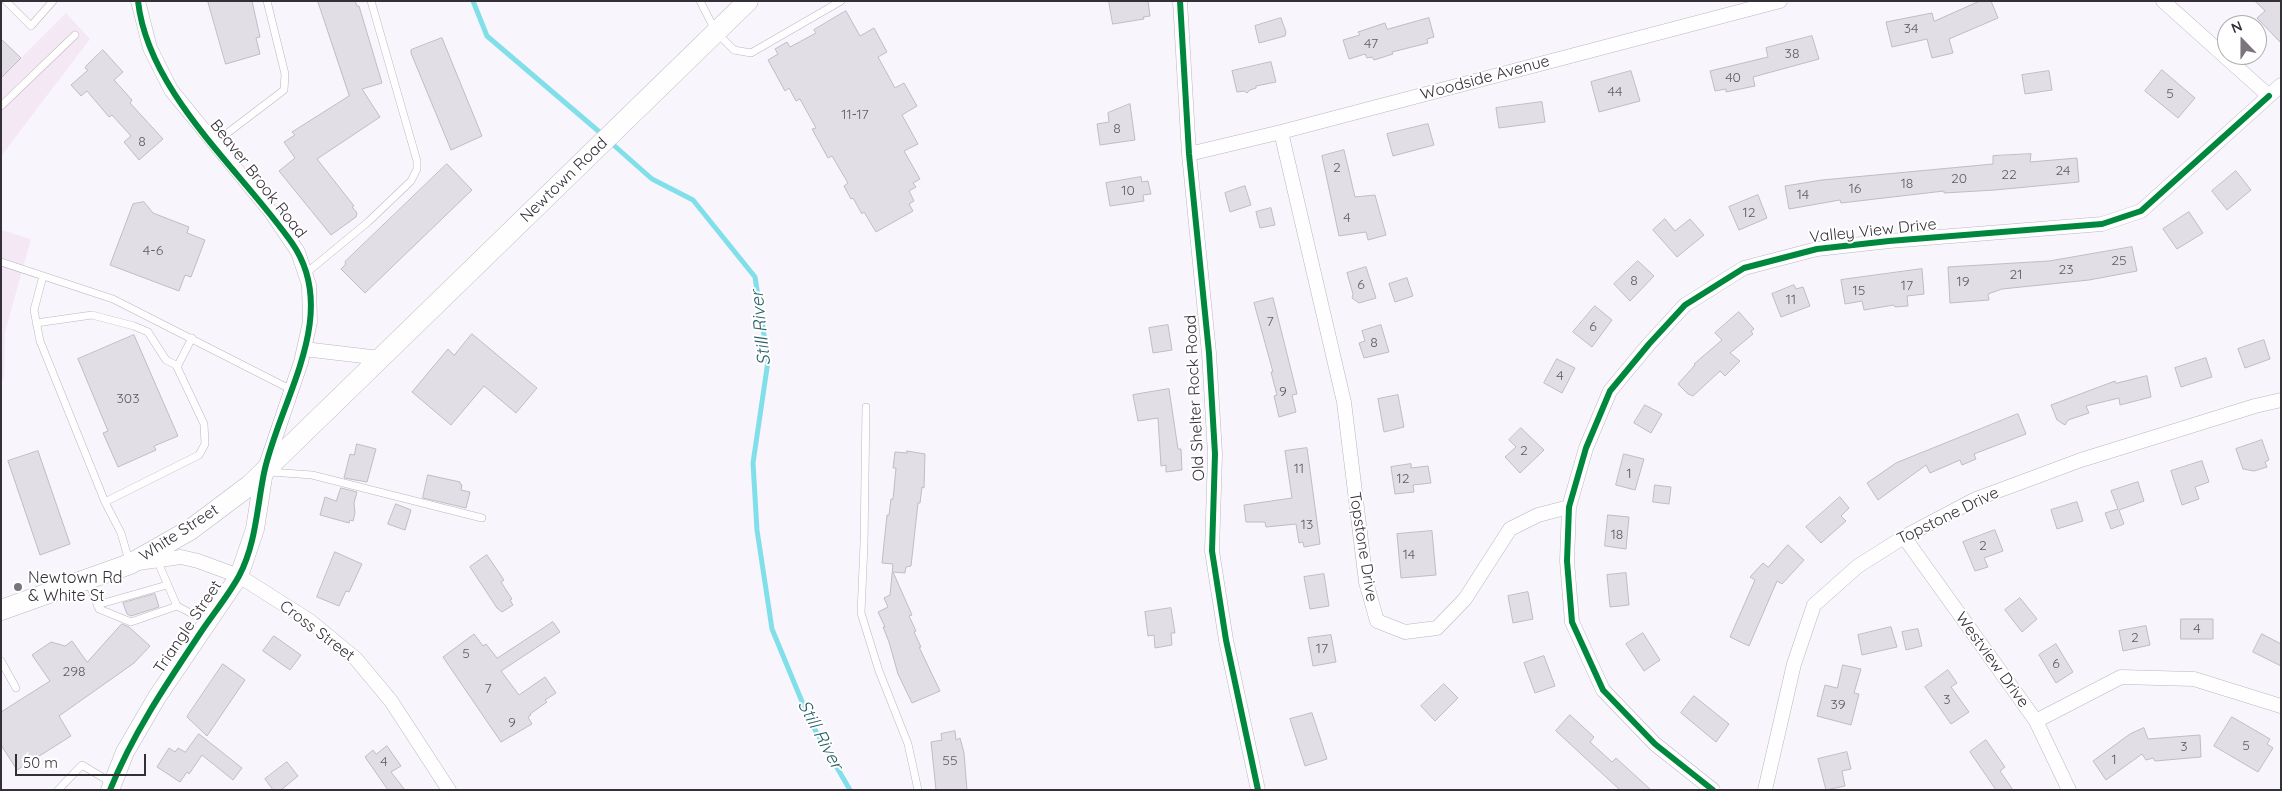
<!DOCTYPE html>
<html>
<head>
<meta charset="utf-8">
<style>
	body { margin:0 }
	#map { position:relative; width:2282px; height:791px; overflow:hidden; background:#f9f5fc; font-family:Quicksand,sans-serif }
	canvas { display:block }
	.frame { position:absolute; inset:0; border:2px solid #353038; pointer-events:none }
	.north { position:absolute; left:2217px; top:15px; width:50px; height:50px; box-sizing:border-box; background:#fff; border:1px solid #aeacaf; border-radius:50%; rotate:338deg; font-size:14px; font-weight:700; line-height:20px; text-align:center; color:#353038 }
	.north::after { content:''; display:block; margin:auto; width:18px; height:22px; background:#7a757d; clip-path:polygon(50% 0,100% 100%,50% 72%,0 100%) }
	.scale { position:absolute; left:15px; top:754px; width:131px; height:22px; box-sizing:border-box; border:2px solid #353038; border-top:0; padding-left:6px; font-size:15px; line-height:18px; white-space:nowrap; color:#353038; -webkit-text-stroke:4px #fff; paint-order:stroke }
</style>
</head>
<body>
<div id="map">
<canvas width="2282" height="791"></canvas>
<div class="frame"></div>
<div class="north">N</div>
<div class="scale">50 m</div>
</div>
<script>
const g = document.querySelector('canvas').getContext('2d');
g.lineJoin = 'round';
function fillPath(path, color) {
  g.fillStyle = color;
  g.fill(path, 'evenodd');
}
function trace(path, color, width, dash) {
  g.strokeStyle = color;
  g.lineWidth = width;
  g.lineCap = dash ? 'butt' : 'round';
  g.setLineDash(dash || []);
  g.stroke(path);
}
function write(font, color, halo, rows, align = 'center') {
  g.font = font + ' Quicksand,sans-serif';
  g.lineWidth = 4;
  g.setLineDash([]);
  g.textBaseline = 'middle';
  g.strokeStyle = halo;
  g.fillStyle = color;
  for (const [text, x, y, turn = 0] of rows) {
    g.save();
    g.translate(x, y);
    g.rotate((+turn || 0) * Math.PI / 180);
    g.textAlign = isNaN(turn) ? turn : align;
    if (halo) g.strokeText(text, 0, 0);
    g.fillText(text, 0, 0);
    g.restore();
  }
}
fillPath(new Path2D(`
	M66 13 90 39 1 156V45L18 61Z
	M1 230 31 239 5 332 4 379 1 380Z`), '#f4e8f4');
trace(new Path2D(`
	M473 1 487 36 603 135
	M609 141 652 179 693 200 755 277 768 361 753 463 757 530 772 629 810 721 850 790`), '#81dfea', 5);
const building = new Path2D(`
	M208 1H252L260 37 256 38 260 54 226 64Z
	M318 1H355L357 6H359L382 83 362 89 380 117 317 159 354 206 352 207 357 213 356 217 331 235 279 171 295 158 284 142 295 135 292 132 349 96Z
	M1109 1H1148L1150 16 1143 17 1144 19 1113 24Z
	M1980 1H1991L1998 18 1949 39 1953 53 1932 58 1927 39 1892 47 1886 22 1932 13 1934 21Z
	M2255 1H2281V43L2257 18 2265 11Z
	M846 11 860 36 874 28 887 52 878 57 895 88 904 83 917 106 902 115 918 144 904 151 920 179 913 183 916 187 909 191 914 201 909 204 913 211 876 232 864 212 862 214 853 198 851 199 844 186 848 183 832 156 828 158 812 129 816 128 800 99 796 101 789 88 785 91 768 60 778 54 775 49 787 42 790 47 816 33 814 30Z
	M1281 18 1286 32 1285 36 1259 43 1255 26Z
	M1429 18 1434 37 1427 39 1428 43 1392 52 1393 54 1374 60 1372 57 1367 58 1365 54 1349 59 1343 40 1360 35 1358 32 1385 23 1387 29Z
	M1812 36 1819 59 1753 77 1755 86 1726 92V89L1715 91 1710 71 1768 57 1766 48Z
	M442 38 482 136 451 150 411 53V50Z
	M1 39 21 58 1 78Z
	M103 50 123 72 114 80 132 100 130 103 163 139 139 160 124 142 131 136 112 115 109 117 87 91 81 96 71 85 88 70 85 68 87 65Z
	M1271 62 1276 82 1256 86V88L1250 90 1247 93 1244 91 1237 92 1232 71Z
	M2162 70 2195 98 2178 118 2145 91Z
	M1631 71 1640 101 1599 112 1591 82Z
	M2049 71 2052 90 2025 94 2022 75Z
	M1542 102 1545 122 1499 128 1496 108Z
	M1130 104 1135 140 1100 145 1097 124 1109 122 1108 113Z
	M1428 124 1434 145 1393 156 1387 134Z
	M1344 150 1355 197 1375 195 1386 235 1368 240 1366 232 1339 236 1322 156Z
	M2031 154 2030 162 2077 158 2079 182 1995 190 1944 193V191L1841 203 1840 200 1789 209 1785 186 1822 180 1993 164V156Z
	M447 164 472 190 365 293 341 269 346 264 345 262Z
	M2236 171 2251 190 2227 210 2212 191Z
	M1141 177 1142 182 1148 181 1151 194 1143 195 1144 201 1110 206 1106 183Z
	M1245 186 1251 205 1230 212 1225 193Z
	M1758 195 1767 218 1739 230 1729 207Z
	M144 202 153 213 189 227 187 233 205 240 191 277 185 275 179 291 110 265 133 204Z
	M1271 208 1275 225 1260 228 1256 212Z
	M2189 212 2203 233 2177 249 2163 229Z
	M1665 219 1675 231 1690 219 1704 235 1677 257 1653 230Z
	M2132 247 2137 271 2089 280 2002 289 1988 294 1989 300 1950 303 1948 267 2049 261Z
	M1638 261 1654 276 1630 301 1614 284Z
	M1366 267 1376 298 1359 303 1352 298 1353 294 1347 273Z
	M1922 269 1924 294 1907 296 1908 306 1895 307 1894 305 1864 310 1862 301 1845 304 1841 280Z
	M1407 278 1413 296 1395 302 1389 284Z
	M1794 285 1796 289 1803 287 1810 306 1781 317 1772 294Z
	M1273 298 1297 394 1292 395 1296 412 1279 417 1274 396 1277 395 1271 372H1273L1254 303Z
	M1595 306 1612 320 1592 347 1573 332Z
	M1739 312 1754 329 1751 331 1753 334 1730 353 1740 361 1725 376 1720 371 1693 396 1688 394 1678 384 1695 365 1694 364 1722 340 1715 333Z
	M1168 325 1172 350 1153 353 1149 328Z
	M1381 325 1389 352 1364 358 1359 343 1365 341 1362 331Z
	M472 334 537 388 516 413 484 386 451 425 412 392 448 349 454 355Z
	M134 335 178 436 154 446 156 450 118 467 103 433 108 431 78 359Z
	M2264 340 2270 359 2245 368 2238 349Z
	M2206 358 2212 377 2181 387 2175 368Z
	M1557 359 1575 368 1562 393 1544 383Z
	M2147 376 2151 397 2120 405 2119 398 2086 406 2089 413 2068 420 2065 425 2057 420 2051 405 2115 381 2116 383Z
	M1169 389 1178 449H1181L1182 470 1166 472V465L1161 466 1158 418 1138 421 1133 395Z
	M1398 395 1404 427 1384 432 1378 399Z
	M1645 405 1662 414 1651 433 1634 423Z
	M2018 414 2026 434 1974 454 1976 459 1962 465 1960 460 1930 473 1926 465 1878 500 1867 483 1896 463Z
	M1521 428 1544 450 1520 473 1505 457 1516 447 1509 440Z
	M2262 440 2269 460 2265 462 2267 467 2254 471 2243 469 2236 449Z
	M357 444 376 449 367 482 344 478 350 454 354 455Z
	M1307 448 1320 544 1304 547 1303 542 1299 543 1296 524 1266 527 1265 522H1246L1244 505 1292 498 1285 451Z
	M38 451 70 544 40 555 8 461Z
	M907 451 925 454 924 488 922 487 920 503H918L911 566 906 567 905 573 893 572 912 615 909 616 916 631 914 632 921 647H919L940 691 912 703 898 674 889 642 883 627H885L878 612 888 607 884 598 890 595 893 564 882 563 887 515H889L891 499H893L896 468H893L895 452 907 453Z
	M1624 454 1644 459 1635 490 1616 485Z
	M2202 461 2209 482 2195 487 2199 499 2182 505 2171 471Z
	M1411 464V468L1428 466 1431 483 1413 485 1414 492 1395 494 1391 467Z
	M428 475 460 482V484L462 485 461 490 470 492 466 508 423 498Z
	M2138 482 2144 501 2119 510 2124 524 2111 529 2105 513 2118 509 2111 491Z
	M1655 485 1671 487 1669 504 1653 502Z
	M341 488 357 492 354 503 355 513 353 521 350 520 349 523 320 515 325 497 336 501Z
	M1840 497 1849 508 1841 516 1846 521 1821 543 1806 527Z
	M2077 502 2083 521 2057 529 2051 510Z
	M396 504 411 510 405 530 388 524Z
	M1608 515 1629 517 1626 549 1605 546Z
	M1995 530 2003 551 1984 558 1988 567 1975 571 1963 542Z
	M1432 531 1436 575 1401 578 1397 534Z
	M1788 545 1804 560 1782 584 1777 581 1749 646 1730 637 1755 580 1750 577 1763 563 1768 567Z
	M335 552 362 564 349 592 346 591 339 606 317 597Z
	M487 555 504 580 501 582 512 599 510 600 513 605 502 612 497 608 470 567Z
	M1626 573 1629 605 1610 607 1607 575Z
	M1324 574 1329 606 1310 609 1304 577Z
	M1528 592 1533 619 1513 623 1508 596Z
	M155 594 159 607 131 616 127 614 123 603Z
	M2020 598 2037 619 2022 632 2005 610Z
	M1171 608 1175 633H1171L1172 645 1155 648 1154 635 1148 636 1145 612Z
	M2181 619H2213V639H2181Z
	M553 622 560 632 501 671 519 695 545 677 556 693 545 700 547 702 530 714 531 715 528 717 532 724 501 742 443 657 474 634 483 646 486 644 497 658Z
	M122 624 129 627 150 646 134 663 59 716 71 736 17 770 1 745V712L50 681 32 655 51 642 65 646 72 641 87 662Z
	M2146 626 2150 645 2123 651 2119 631Z
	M1891 627 1897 647 1862 655 1858 635Z
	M1918 629 1922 646 1906 650 1902 632Z
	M1643 633 1660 660 1644 671 1626 644Z
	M2262 634 2281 644V666L2253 652Z
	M1331 635 1336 662 1313 666 1308 638Z
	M274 636 301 655 290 670 263 651Z
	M2056 644 2073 672 2056 683 2039 655Z
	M1544 656 1555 686 1535 693 1524 663Z
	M223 664 245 680 207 736 187 717Z
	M1843 665 1861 669 1854 693 1859 694 1851 725 1817 716 1825 685 1837 688Z
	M1948 670 1957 683 1951 687 1969 712 1951 724 1925 687Z
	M1444 684 1458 698 1435 721 1421 706Z
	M1694 696 1729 724 1716 742 1681 713Z
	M1312 713 1327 759 1305 766 1290 719Z
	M1570 715 1594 737 1590 742 1612 762 1616 758 1651 790H1620L1568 742 1556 731Z
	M2232 717 2270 739 2267 744 2273 748 2258 772 2214 746Z
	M2144 728 2148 739 2200 735 2201 757 2155 761 2153 758 2146 760 2142 754 2106 780 2093 761 2130 734Z
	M955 731 956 740 960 738 964 753 967 790H936L931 742 942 740 941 734Z
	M199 734 242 768 233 780 202 755 189 774 187 772 180 782 157 767 169 748 175 752 178 748 185 752Z
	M1986 740 2005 767 2000 771 2013 790H1996L1970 752Z
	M387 746 401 766 391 772 405 790H388L365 757 373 750 376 754Z
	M1847 752 1851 769 1842 771 1845 786 1826 790 1818 759Z
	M287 762 298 776 281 790H273L265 779Z`);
fillPath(building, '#e2dee5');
trace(building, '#c0bcc3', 1);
const service = new Path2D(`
	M6 1 31 26 53 1
	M700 1 716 32 734 50 751 53 841 1
	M1 106 75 35
	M213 144 284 90 285 74 267 1
	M1 262 113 299 292 390
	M305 274 368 222 411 181 417 169V161L371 1
	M43 276 34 310 40 341 105 502 121 533 129 561
	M36 323 92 315 134 326 148 332 166 360 178 366
	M866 407 864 544 861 613 879 671 908 744 918 790
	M270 472 312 475 482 518
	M105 502 199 455 205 444 204 424 177 367 192 338
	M88 580 99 609 131 622 177 606 157 560
	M97 605 167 585
	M177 606 208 622
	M1 661 16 688
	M58 790 82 765 112 783`);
const minor = new Path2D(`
	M138 1 150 48 171 90 271 212 298 252 309 285 310 322 301 362 265 468
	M1180 1 1189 154 1209 353 1215 454 1212 551 1226 640 1258 790
	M2163 1 2269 96 2281 85
	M1281 132 1344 402 1366 582 1377 621 1405 632 1437 628 1465 599 1510 529 1538 515 1569 507
	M1189 154 1281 132 1780 1
	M304 349 380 358
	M1904 537 2036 721 2069 790
	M138 563 181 557 198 561 239 576 310 621 356 659 391 701 449 790
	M2036 721 2121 677 2194 679 2281 706
	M1713 790 1655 744 1603 690 1572 622 1567 561 1569 507 1586 448 1610 391 1649 344 1685 305 1744 268 1817 249 1889 241 2102 224 2141 211 2269 96
	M1765 790 1794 664 1814 605 1858 566 1904 537 1976 499 2081 460 2255 406 2281 400`);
const tertiary = new Path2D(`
	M110 790 125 752 157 697 239 576 255 529 264 471`);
const secondary = new Path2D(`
	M1 610 130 564 190 530 250 485 748 1`);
trace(service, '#bbb7be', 8);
trace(minor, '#bbb7be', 15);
trace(tertiary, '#bbb7be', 19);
trace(secondary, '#bbb7be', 21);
trace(service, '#fefeff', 7);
trace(minor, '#fefeff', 14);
trace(tertiary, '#fefeff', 18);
trace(secondary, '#fefeff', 20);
trace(new Path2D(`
	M1180 1 1189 154 1209 353 1215 454 1212 551 1226 640 1258 790
	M110 790C133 733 167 683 201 632 213 614 228 596 239 576 256 544 257 507 264 473 279 401 342 315 292 243 241 170 148 93 138 1
	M1713 790 1655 744 1603 690 1572 622 1567 561 1569 507 1586 448 1610 391 1649 344 1685 305 1744 268 1817 249 1889 241 2102 224 2141 211 2269 96`), '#00873e', 6);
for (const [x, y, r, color] of [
	[18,587,5,"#7a757d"]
]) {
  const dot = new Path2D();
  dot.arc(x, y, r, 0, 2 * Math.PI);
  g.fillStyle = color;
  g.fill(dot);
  trace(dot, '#fff', 2);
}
write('14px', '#605c63', null, [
	["34",1911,29],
	["47",1371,44],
	["38",1792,54],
	["40",1733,78],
	["44",1615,92],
	["5",2170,94],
	["11-17",855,115],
	["8",1117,129],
	["8",142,142],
	["2",1337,168],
	["24",2063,171],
	["22",2009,175],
	["20",1959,179],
	["18",1907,184],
	["16",1855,189],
	["10",1128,191],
	["14",1803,195],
	["12",1749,213],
	["4",1347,218],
	["4-6",153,251],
	["25",2119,261],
	["23",2066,270],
	["21",2016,275],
	["8",1634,281],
	["19",1963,282],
	["6",1361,285],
	["17",1907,286],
	["15",1859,291],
	["11",1791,300],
	["7",1270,322],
	["6",1593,327],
	["8",1374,343],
	["4",1560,376],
	["9",1283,392],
	["303",128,399],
	["2",1524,451],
	["11",1299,469],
	["1",1629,474],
	["12",1403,479],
	["13",1307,525],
	["18",1617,535],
	["2",1983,546],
	["14",1409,555],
	["4",2197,629],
	["2",2135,638],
	["17",1322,649],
	["5",466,654],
	["6",2056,664],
	["298",74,672],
	["7",488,689],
	["3",1947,700],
	["39",1838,705],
	["9",512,723],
	["5",2246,746],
	["3",2184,747],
	["1",2114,760],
	["55",950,761],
	["4",384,762]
]);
write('16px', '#353038', '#fff', [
	["Woodside Avenue",1485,78,-15],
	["Beaver Brook Road",258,179,52],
	["Newtown Road",564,180,-44],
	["Valley View Drive",1873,231,-6],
	["Old Shelter Rock Road",1195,398,-93],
	["Topstone Drive",1948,516,-26],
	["White Street",179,533,-33],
	["Topstone Drive",1363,547,81],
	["Triangle Street",188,627,-56],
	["Cross Street",317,631,37],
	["Westview Drive",1992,660,54]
]);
write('16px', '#353038', '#fff', [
	["Newtown Rd",28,578],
	["& White St",28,596]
], 'left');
write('italic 18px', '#286065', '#fff', [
	["Still River",761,328,-96],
	["Still River",820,735,62]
]);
</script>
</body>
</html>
